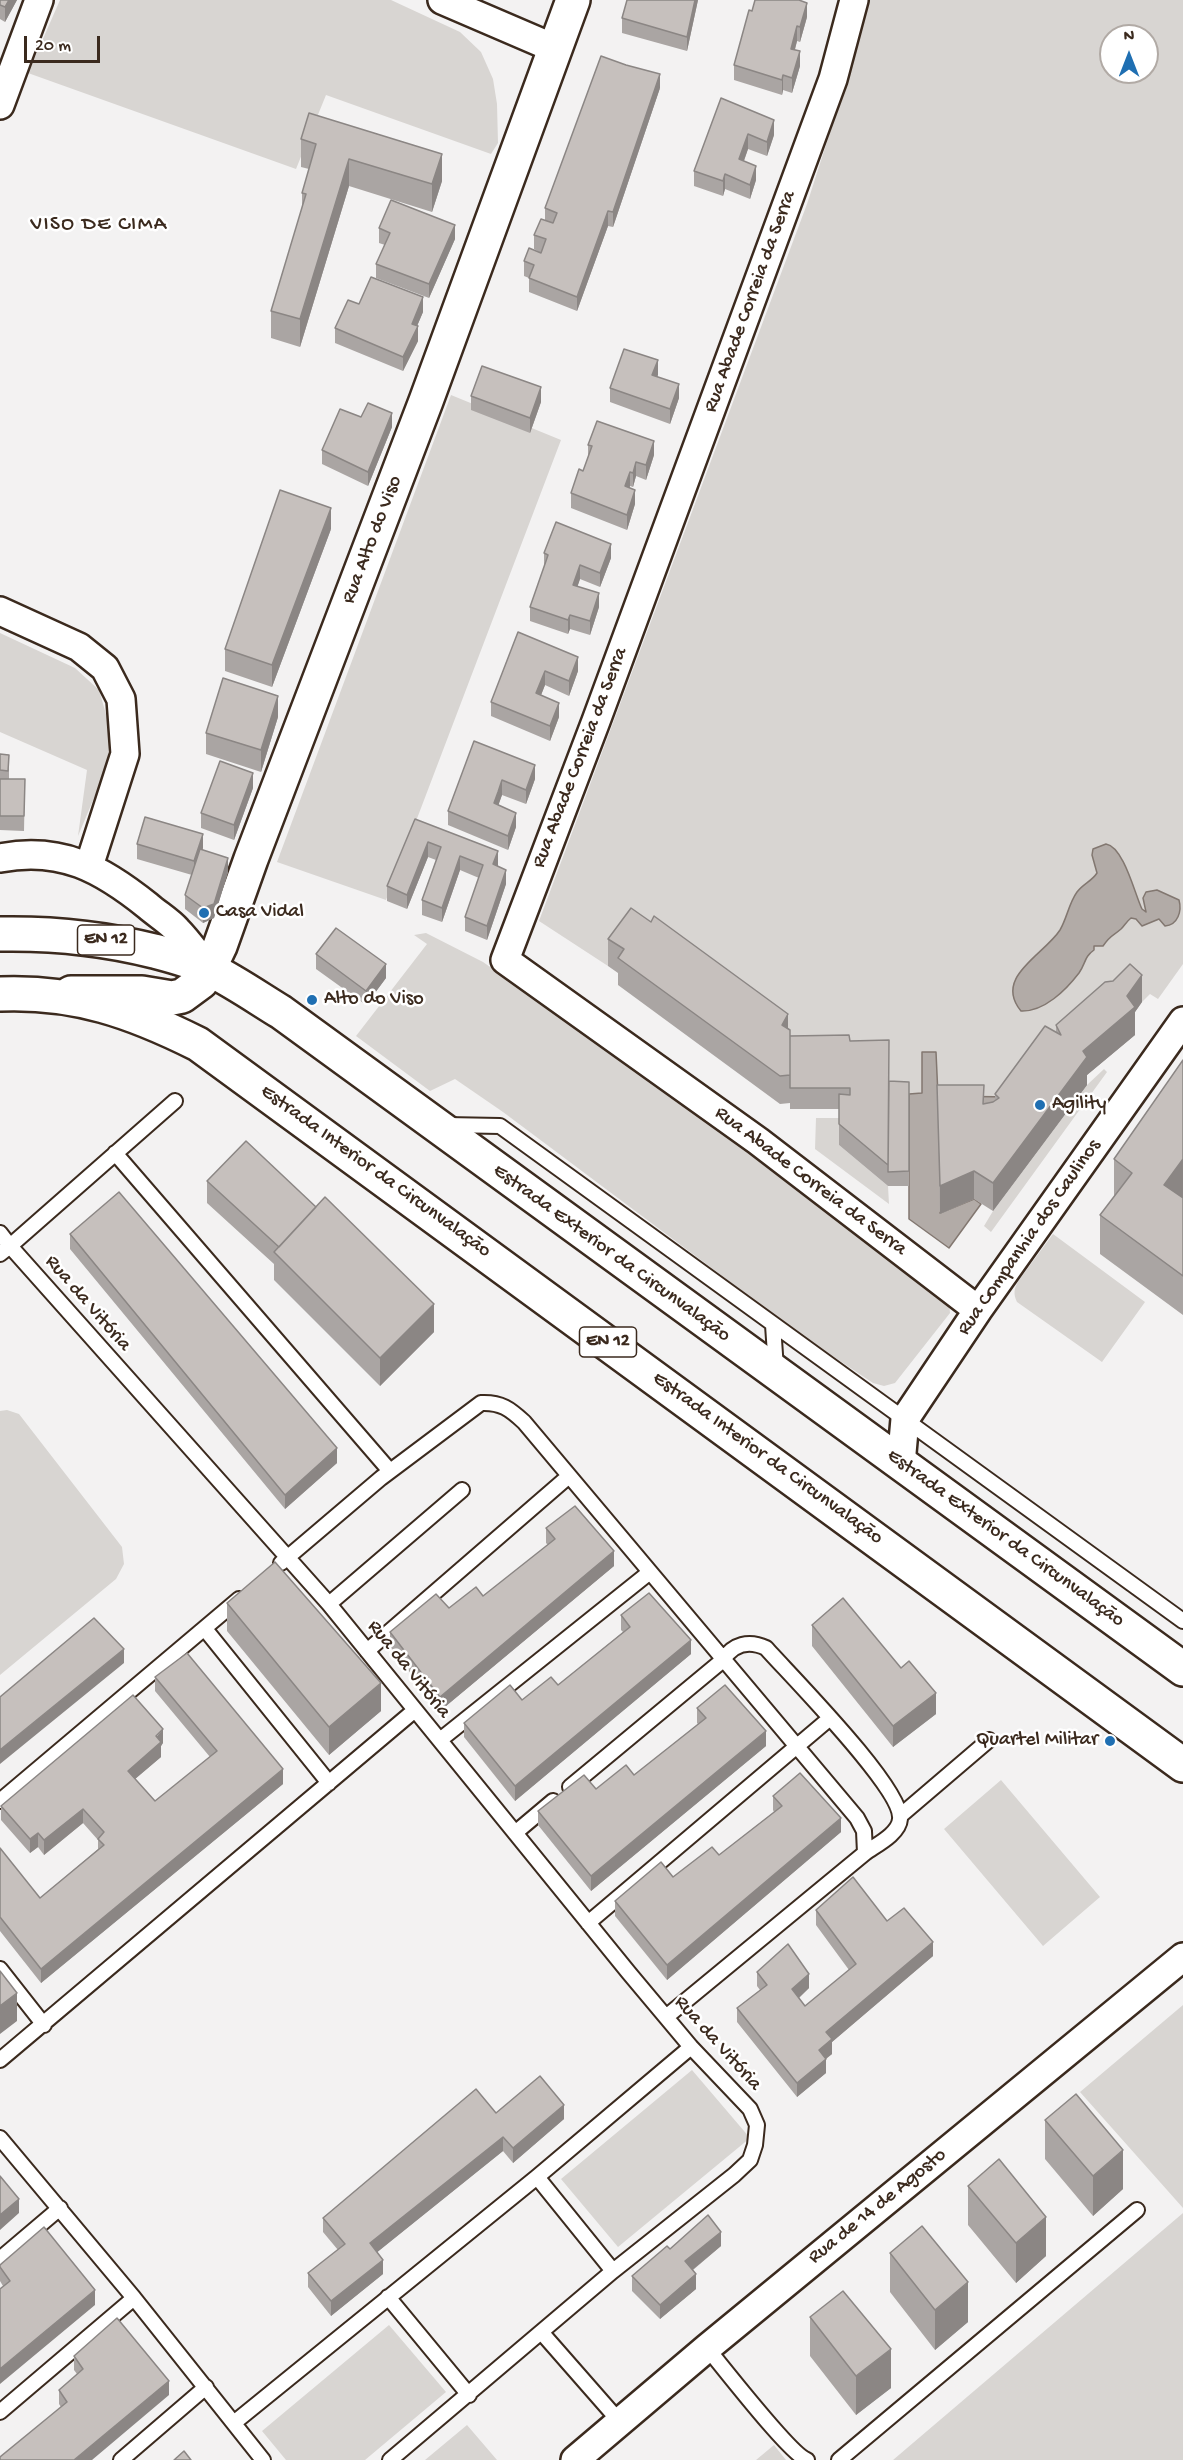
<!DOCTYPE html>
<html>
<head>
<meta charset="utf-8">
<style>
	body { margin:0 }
	#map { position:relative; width:1183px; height:2460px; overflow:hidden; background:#f3f2f2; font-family:"Gochi Hand",sans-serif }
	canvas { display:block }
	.north { position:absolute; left:1099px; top:24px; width:60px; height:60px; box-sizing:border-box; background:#fff; border:2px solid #b1aaa5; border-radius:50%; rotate:0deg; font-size:16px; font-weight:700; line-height:24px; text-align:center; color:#3b2a1e }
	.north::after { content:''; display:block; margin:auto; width:21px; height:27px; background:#1f6fb2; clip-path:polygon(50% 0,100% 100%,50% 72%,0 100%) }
	.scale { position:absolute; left:24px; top:36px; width:76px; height:27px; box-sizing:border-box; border:3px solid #3b2a1e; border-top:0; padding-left:8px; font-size:18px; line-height:21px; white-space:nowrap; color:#3b2a1e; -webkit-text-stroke:4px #fff; paint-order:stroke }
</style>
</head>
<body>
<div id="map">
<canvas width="1183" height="2460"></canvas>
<div class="north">N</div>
<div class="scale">20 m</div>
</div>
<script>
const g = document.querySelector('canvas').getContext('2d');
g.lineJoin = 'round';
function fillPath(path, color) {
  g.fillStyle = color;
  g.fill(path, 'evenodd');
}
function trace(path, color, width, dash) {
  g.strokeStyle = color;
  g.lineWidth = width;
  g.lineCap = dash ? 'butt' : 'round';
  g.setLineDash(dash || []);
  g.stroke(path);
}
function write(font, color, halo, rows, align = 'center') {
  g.font = font + ' "Gochi Hand",sans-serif';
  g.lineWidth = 5;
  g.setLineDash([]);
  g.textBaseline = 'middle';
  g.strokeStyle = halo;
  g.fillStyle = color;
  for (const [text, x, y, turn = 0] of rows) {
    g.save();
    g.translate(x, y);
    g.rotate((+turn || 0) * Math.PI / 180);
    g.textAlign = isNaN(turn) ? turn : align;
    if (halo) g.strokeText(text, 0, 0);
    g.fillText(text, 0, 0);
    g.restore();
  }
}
fillPath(new Path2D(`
	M60 0H391L460 32 481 52 493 79 497 104 498 143 491 154 326 95 296 169 28 73Z
	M868 0H1183V964L1158 999 1150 994 1142 1002 1130 992 1013 1097 937 1096 936 1052H922V1094L889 1096V1061L790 1058 630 936 608 966 539 921 807 204 843 92ZM1111 36H1147V72H1111Z
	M451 395 561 440 386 900 277 862Z
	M0 633 75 668 99 690 110 728 107 767 78 836 87 770 0 732Z
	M426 933 483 962 503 976 866 1233 949 1302 950 1313 895 1383 884 1386 873 1383 801 1335 503 1112 455 1079 430 1091 356 1036 427 944 414 935Z
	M1104 1069 1107 1072 991 1232 984 1226 993 1211 1087 1085Z
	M816 1118H839V1145L888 1186 889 1204 815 1149Z
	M1053 1234 1145 1302 1102 1362 1017 1302C1013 1294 1014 1288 1019 1280Z
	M7 1410 19 1414 122 1547 124 1564 116 1579 0 1675V1411Z
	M1001 1780 1100 1897 1043 1946 944 1829Z
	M1183 2005V2208L1080 2092Z
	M692 2070 750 2138 618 2247 561 2179Z
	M1183 2213V2460H893Z
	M389 2325 446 2392 365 2460H286L262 2431Z
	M467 2425 497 2460H425Z
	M774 2445 786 2460H756Z`), '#d8d5d2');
const water = new Path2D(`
	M1106 844C1124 847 1135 895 1142 909L1146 912 1143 898 1146 892 1157 890 1179 900C1182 911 1178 925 1165 926L1159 919 1142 926 1136 919 1131 918C1126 922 1125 925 1121 929 1112 937 1111 934 1103 946H1094V950C1084 957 1086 963 1079 973 1066 990 1044 1012 1021 1011 993 977 1044 955 1060 930 1067 918 1069 903 1077 892 1083 884 1092 881 1097 873L1092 855 1093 849Z
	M922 1052H936L938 1096 1013 1097 940 1213 974 1199 981 1204 949 1248 909 1219V1094L922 1093Z`);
fillPath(water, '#b2aba7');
trace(water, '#827770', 1.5);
const service = new Path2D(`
	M446 1125 500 1126 1183 1621
	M115 1153 390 1471
	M0 1233 10 1246 175 1101
	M0 1254 10 1246 329 1604 629 1973 691 2047 750 2109 757 2125 755 2145 750 2160 734 2175 613 2271 390 2460
	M773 1325 776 1369
	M281 1563 381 1478 481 1403C501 1402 510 1409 524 1422L857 1818 864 1831 865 1853 666 2017
	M329 1604 462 1490
	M205 1629 329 1783
	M367 1651 569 1476
	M440 1740 650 1572
	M570 1787 723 1660C733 1644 749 1640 766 1648 790 1675 903 1789 900 1819 899 1834 876 1845 865 1853
	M0 1801 239 1599
	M900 1816 989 1740
	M515 1833 553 1801
	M588 1923 829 1719
	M0 1969 44 2025
	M0 2060 415 1710
	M0 2138 134 2298 263 2460
	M537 2177 613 2271
	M0 2259 60 2208
	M388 2297 469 2395
	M542 2333 620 2422
	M707 2348C723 2367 790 2454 807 2460
	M0 2412 134 2298
	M235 2422 537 2177 691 2047
	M121 2460 206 2387
	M839 2460 1137 2210`);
const minor = new Path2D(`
	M442 0 556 49
	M854 0 833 79 596 721 505 960 758 1141 978 1310
	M0 105 39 0
	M0 611 79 647 105 668 121 699 125 754 89 866
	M0 858C61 846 102 869 148 906 157 914 169 921 177 930 189 942 198 956 209 969
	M901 1464 905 1419 978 1310 1183 1021
	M575 2460 707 2348 1183 1957`);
const secondary = new Path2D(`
	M71 993H142L172 998 182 996 201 982 209 969 220 946 251 859 426 401 573 0`);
const primary = new Path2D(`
	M0 934C53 933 103 938 154 951 173 956 193 961 211 970 235 982 258 998 281 1012L1183 1669
	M0 994C75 991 132 1011 198 1044L1183 1765`);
trace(service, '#3b2a1e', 18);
trace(minor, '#3b2a1e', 32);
trace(secondary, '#3b2a1e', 38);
trace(primary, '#3b2a1e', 38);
trace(service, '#fff', 14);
trace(minor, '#fff', 27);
trace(secondary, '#fff', 33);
trace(primary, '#fff', 33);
fillPath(new Path2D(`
	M0 0H17L5 22 0 19Z
	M627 0H698L687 51 622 33V18Z
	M807 17 800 42 797 41 795 50 800 66 792 93 783 90 782 95 734 80V65Z
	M660 88 613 227 608 226 577 311 529 292V278L524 276V261L541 253 534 249V235L545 220V208Z
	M721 98 774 135 767 156 748 149 744 161 756 180 750 199 725 189 723 196 694 186V171Z
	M301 139 442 181 432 212 349 186 300 347 271 338V311L302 209V193L309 169 301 167Z
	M379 228 455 239 429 298 376 278V264L385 245 379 243Z
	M359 304 423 312 417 326 418 341 403 371 335 343V328Z
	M658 375 657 376 679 398 670 424 610 402V388Z
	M471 396 541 402 530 433 471 410Z
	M361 417 392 427 368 486 322 464V450Z
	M588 445 654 455 646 480 636 476 633 487 630 486 629 488 635 504 627 530 571 508V493L583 471 588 459Z
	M331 529 272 687 225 671V649Z
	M544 553 611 558 600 587 580 579 577 587 599 607 590 635 570 629 568 634 530 621V607L544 567Z
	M518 632 578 671 569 696 545 685 541 695 559 717 550 741 491 716V702Z
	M278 717 261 772 206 754V733Z
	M474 741 535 779 526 804 502 795 498 805 516 827 508 850 448 825V811Z
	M0 754 9 769V779H25L24 831 0 830Z
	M253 788 234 840 201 828V813Z
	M415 819 498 866 506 884 487 940 465 931V917L479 878 460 870 442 922 422 915V900L436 860 428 857 407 909 387 901V886Z
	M137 844 203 848 202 850 228 872 214 918 203 923 185 909V895L192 875 137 859Z
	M651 922 788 1028 790 1036 850 1041 888 1135 909 1082V1186H888V1185V1186L839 1145V1109H790V1103L780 1104 618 985V973L608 966V939Z
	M316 954 386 978 366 1005 316 969Z
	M1142 1002 1135 1012V1035L1087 1075V1085L993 1211 974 1199 940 1214 937 1085 984 1104 993 1102 995 1101V1094L1056 1032V1025Z
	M1183 1060V1315L1100 1254V1215L1114 1197V1159Z
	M207 1181 316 1207 434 1332 380 1386 274 1280V1264L207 1203Z
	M70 1234 337 1463 285 1509 70 1249Z
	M546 1528 614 1566 440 1711 390 1647V1632L449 1608 483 1596 548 1545 546 1543Z
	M227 1603 381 1711 329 1755 227 1631Z
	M621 1615 691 1654 515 1801 464 1737V1723L558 1685 623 1632 621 1630Z
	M812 1625 936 1714 893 1747 812 1646Z
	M155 1677 283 1784 41 1983 0 1931V1848L40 1898 98 1849V1840L83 1823 44 1855 38 1847 30 1853 1 1820V1806L163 1743 161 1746V1757L135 1779 155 1801 210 1757 155 1691Z
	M697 1708 766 1746 591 1891 538 1825V1811L634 1775 698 1724 697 1723Z
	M773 1796 841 1832 667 1980 615 1916V1901L673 1877 719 1855 774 1812 773 1810Z
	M816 1910 887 1921 933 1956 832 2042V2054L826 2059V2073L797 2097 737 2022V2008L760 1990 757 1986V1972L809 1988 799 1998 805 2006 849 1970 816 1925Z
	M496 2113 564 2119 513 2163 503 2151 377 2252 383 2274 331 2316 308 2287V2273L338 2250 323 2232V2218Z
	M1045 2120 1123 2189 1093 2216 1045 2159Z
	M968 2186 1046 2256 1016 2283 968 2225Z
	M721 2246 693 2270 696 2289 660 2319 632 2291V2276L670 2249Z
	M890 2253 968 2322 935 2350 890 2292Z
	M0 2265 95 2305 3 2286 0 2281Z
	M810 2317 891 2388 856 2415 810 2356Z
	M74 2356 169 2395 61 2407 59 2404V2390L77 2374 74 2370Z`), '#aaa5a3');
fillPath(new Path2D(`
	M9 0H17L5 22V7Z
	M695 0H698L687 51V37Z
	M807 3V17L800 42V27Z
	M797 26V41L791 63V49Z
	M800 51V66L792 93V78Z
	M660 74V88L613 227V212Z
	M783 75V90L782 95V80Z
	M774 120V135L767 156V142Z
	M748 134V149L739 174V159Z
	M442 154V181L432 212V184Z
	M349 159V186L300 347V319Z
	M756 166V180L750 199V185Z
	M725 174V189L723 196V181Z
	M608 211V226L577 311V297Z
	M455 225V239L429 298V284Z
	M423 297V312L412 338V324Z
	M418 326V341L403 371V357Z
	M658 360V375L652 389V375Z
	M679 384V398L670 424V409Z
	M541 387V402L530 433V418Z
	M392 413V427L368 486V472Z
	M654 441V455L646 480V465Z
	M636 462V476L633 487V473Z
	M630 472V486L625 501V486Z
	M635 490V504L627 530V515Z
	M331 508V529L272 687V665Z
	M611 544V558L600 587V573Z
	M580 565V579L573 600V585Z
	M599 593V607L590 635V621Z
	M570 615V629L568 634V620Z
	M578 657V671L569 696V681Z
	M545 671V685L536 708V693Z
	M278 696V717L261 772V750Z
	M559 703V717L550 741V726Z
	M535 765V779L526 804V790Z
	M253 773V788L234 840V825Z
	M502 780V795L494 818V803Z
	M516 813V827L508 850V836Z
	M203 834V848L194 876V861Z
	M428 842V857L407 909V895Z
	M498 851V866L493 879V864Z
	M460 856V870L442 922V908Z
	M228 858V872L214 918 203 923V908Z
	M506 870V884L487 940V926Z
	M386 964V978L366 1005V991Z
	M1142 975V1002L1135 1012V1035L1087 1075V1085L993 1211V1183L1083 1051 1127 996Z
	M788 1014V1041L782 1025Z
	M1183 1159V1198L1164 1185Z
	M974 1171V1199L940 1214V1186Z
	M434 1304V1332L380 1386V1358Z
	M337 1448V1463L285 1509V1495Z
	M614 1551V1566L440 1711V1697Z
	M691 1640V1654L515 1801V1786Z
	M124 1649V1663L0 1764V1750Z
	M381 1683V1711L329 1755V1727Z
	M936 1693V1714L893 1747V1726Z
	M163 1729V1743L161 1746V1757L128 1785V1771Z
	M766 1731V1746L591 1891V1876Z
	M283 1769V1784L41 1983V1969Z
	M83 1809V1823L44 1855V1840Z
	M841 1818V1832L667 1980V1965Z
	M38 1833V1847L30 1853V1839Z
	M933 1942V1956L832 2042V2054L819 2064 826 2059V2073L797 2097V2083L819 2050 826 2032Z
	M809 1974V1988L792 2004V1989Z
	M17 1993V2021L0 2034V2006Z
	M564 2105V2119L513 2163V2148Z
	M503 2137V2151L370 2258V2243Z
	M1123 2150V2189L1093 2216V2176Z
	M19 2199V2213L0 2230V2215Z
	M1046 2217V2256L1016 2283V2243Z
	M721 2232V2246L685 2276V2261Z
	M383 2260V2274L331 2316V2301Z
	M696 2274V2289L660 2319V2305Z
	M968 2282V2322L935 2350V2310Z
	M95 2290V2305L0 2384V2369Z
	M891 2349V2388L856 2415V2376Z
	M169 2381V2395L92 2460H74Z`), '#8b8684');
const building = new Path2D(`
	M0 0H9L5 7 0 5Z
	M627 0H695L687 37 622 18Z
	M755 0H799L807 3 800 27 797 26 791 49 800 51 792 78 783 75 782 80 734 65 749 10 752 11Z
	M601 56 626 65 660 74 613 212 608 211 577 297 529 278 534 265 524 261 529 248 541 253 546 239 534 235 541 219 553 223 557 213 545 208Z
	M721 98 774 120 767 142 748 134 739 159 756 166 750 185 725 174 723 181 694 171Z
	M309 113 442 154 432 184 349 159 300 319 271 311 306 194 302 193 316 144 301 139Z
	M391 200 455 225 429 284 376 264 390 233 379 228Z
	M371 277 423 297 412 324 418 326 403 357 335 328 348 300 359 304Z
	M624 349 658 360 652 375 679 384 670 409 610 388Z
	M482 366 541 387 530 418 471 396Z
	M368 403 392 413 368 472 322 450 340 409 361 417Z
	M597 421 654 441 646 465 636 462 633 473 630 472 625 486 635 490 627 515 571 493 579 469 583 471 592 446 588 445Z
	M280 490 331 508 272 665 225 649Z
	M556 522 611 544 600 573 580 565 573 585 599 593 590 621 570 615 568 620 530 607 546 561 548 555 544 553Z
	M518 632 578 657 569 681 545 671 536 693 559 703 550 726 491 702Z
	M223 678 278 696 261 750 206 733Z
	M474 741 535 765 526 790 502 780 498 792 494 803 516 813 508 836 448 811Z
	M0 754 9 755 8 771 0 770Z
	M220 761 253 773 234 825 201 813Z
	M0 779H25L24 816H0Z
	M145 817 203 834 194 861 137 844Z
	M415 819 498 851 493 864 506 870 487 926 465 917 483 865 460 856 442 908 422 900 441 847 428 842 407 895 387 886Z
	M200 849 228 858 214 904 203 908 185 895Z
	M631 908 651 922 654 916 788 1014 782 1025 790 1030V1075L780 1076 618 958 624 949 608 939Z
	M336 928 386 964 366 991 316 954Z
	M1130 964 1142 975 1127 996 1135 1007 1083 1051 1087 1057 993 1183 974 1171 940 1186 937 1085H984L983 1104 993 1102 999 1098 995 1094 1045 1026 1061 1035 1056 1025 1105 982 1113 981Z
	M849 1035 850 1041 889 1040 888 1165 839 1124V1094L850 1095V1088H790V1036Z
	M1183 1060V1159L1164 1185 1183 1198V1276L1100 1215 1132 1173 1114 1159Z
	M889 1081 909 1082V1171L888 1172Z
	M246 1141 316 1207 279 1247 207 1181Z
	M119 1192 337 1448 285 1495 70 1234Z
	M325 1197 434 1304 380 1358 274 1252Z
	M575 1506 614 1551 440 1697 390 1632 436 1594 449 1608 476 1587 483 1596 555 1539 546 1528Z
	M275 1562 381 1683 329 1727 227 1603Z
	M649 1593 691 1640 515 1786 464 1723 510 1685 522 1700 551 1677 558 1685 630 1627 621 1615Z
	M843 1598 901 1668 909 1661 936 1693 893 1726 812 1625Z
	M94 1618 124 1649 0 1750V1697Z
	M187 1653 283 1769 41 1969 0 1917V1848L40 1898 104 1845 98 1839 104 1832 83 1809 44 1840 38 1833 30 1839 1 1806 133 1695 163 1729 156 1736 161 1742 128 1771 155 1801 217 1751 155 1677Z
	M725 1685 766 1731 591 1876 538 1811 584 1775 596 1789 626 1765 634 1775 706 1718 697 1708Z
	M800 1773 841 1818 667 1965 615 1901 661 1862 673 1877 712 1847 719 1855 782 1806 773 1796Z
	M853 1877 887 1921 904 1908 933 1942 826 2032 832 2039 819 2050 826 2059 797 2083 737 2008 767 1985 757 1972 788 1944 809 1974 792 1989 805 2006 856 1964 816 1910Z
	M0 1971 17 1993 0 2006Z
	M540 2076 564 2105 513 2148 503 2137 370 2243 383 2260 331 2301 308 2273 345 2244 323 2218 476 2089 496 2113Z
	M1076 2094 1123 2150 1093 2176 1045 2120Z
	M999 2159 1046 2217 1016 2243 968 2186Z
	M0 2176 19 2199 0 2215Z
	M708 2215 721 2232 685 2261 696 2274 660 2305 632 2276 667 2246 670 2249Z
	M922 2226 968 2282 935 2310 890 2253Z
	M44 2227 95 2290 0 2369V2289L10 2281 0 2267V2265Z
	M843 2291 891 2349 856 2376 810 2317Z
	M117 2318 169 2381 74 2460H0V2457L67 2402 59 2390 83 2369 74 2356Z
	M184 2451 191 2460H174Z`);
fillPath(building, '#c6c0bd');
trace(building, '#8b8684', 1.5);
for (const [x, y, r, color] of [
	[204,913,6,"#1f6fb2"],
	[312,1000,6,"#1f6fb2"],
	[1040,1105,6,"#1f6fb2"],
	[1110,1741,6,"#1f6fb2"]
]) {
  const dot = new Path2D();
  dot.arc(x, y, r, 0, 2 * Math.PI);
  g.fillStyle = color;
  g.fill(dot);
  trace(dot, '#fff', 2);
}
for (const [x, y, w] of [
	[106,940,57],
	[608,1342,57]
]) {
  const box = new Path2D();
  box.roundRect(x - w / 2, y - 15, w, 30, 4.5);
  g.fillStyle = '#fff';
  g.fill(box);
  trace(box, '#3b2a1e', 1.5);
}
write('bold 18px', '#3b2a1e', null, [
	["EN 12",106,940],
	["EN 12",608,1342]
]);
write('20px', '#3b2a1e', '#fff', [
	["Rua Abade Correia da Serra",751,302,-70],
	["Rua Alto do Viso",373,540,-69],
	["Rua Abade Correia da Serra",581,758,-69],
	["Estrada Interior da Circunvalação",375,1172,36],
	["Rua Abade Correia da Serra",810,1182,37],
	["Rua Companhia dos Caulinos",1030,1238,-55],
	["Estrada Exterior da Circunvalação",611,1254,36],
	["Rua da Vitória",87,1304,49],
	["Estrada Interior da Circunvalação",767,1459,36],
	["Estrada Exterior da Circunvalação",1005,1539,36],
	["Rua da Vitória",408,1670,51],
	["Rua da Vitória",717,2044,48],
	["Rua de 14 de Agosto",878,2207,-39]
]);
write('20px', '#3b2a1e', '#fff', [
	["Casa Vidal",216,913],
	["Alto do Viso",324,1000],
	["Agility",1052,1105],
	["Quartel Militar",1098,1741,"right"]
], 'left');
g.letterSpacing = '1.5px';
write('21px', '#3b2a1e', '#fff', [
	["VISO DE CIMA",99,226]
]);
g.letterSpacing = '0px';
</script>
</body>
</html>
